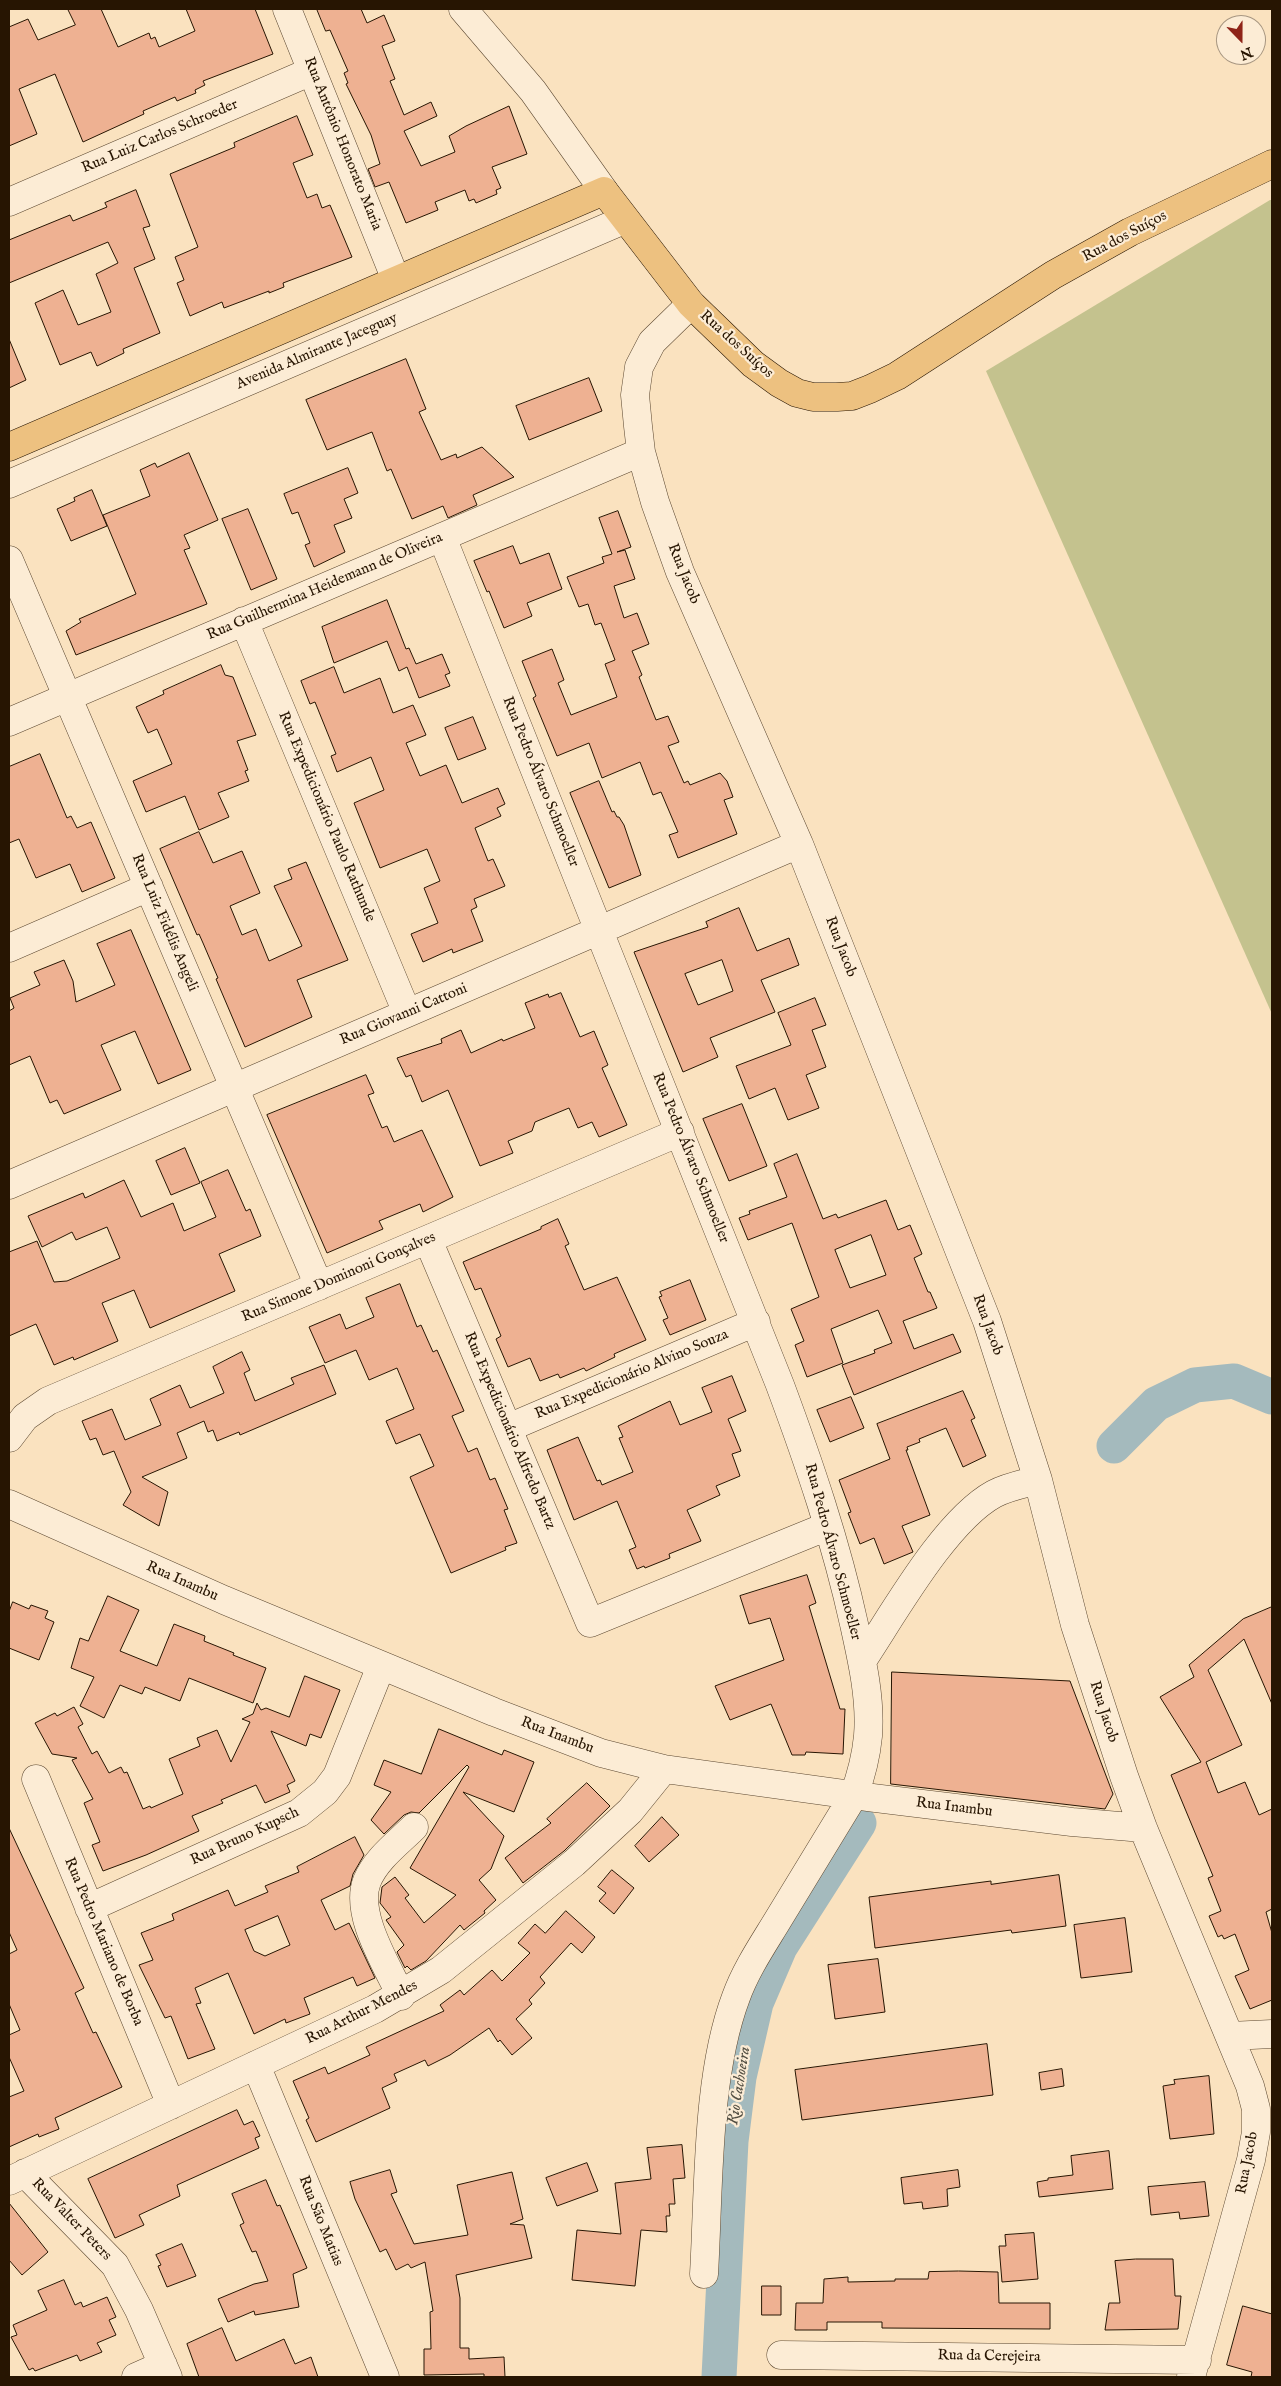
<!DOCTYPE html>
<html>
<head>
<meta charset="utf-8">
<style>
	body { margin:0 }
	#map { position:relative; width:1281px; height:2386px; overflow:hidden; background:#fae2bf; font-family:"IM FELL English",serif }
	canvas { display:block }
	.frame { position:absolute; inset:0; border:10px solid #271502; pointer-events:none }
	.north { position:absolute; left:1216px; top:15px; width:50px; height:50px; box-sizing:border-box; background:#fcecd5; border:1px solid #a79681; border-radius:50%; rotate:158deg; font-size:14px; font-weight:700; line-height:20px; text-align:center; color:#271502 }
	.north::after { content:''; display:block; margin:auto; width:18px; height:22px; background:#8f2418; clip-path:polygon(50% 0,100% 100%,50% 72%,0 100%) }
</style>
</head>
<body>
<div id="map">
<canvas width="1281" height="2386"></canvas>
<div class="frame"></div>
<div class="north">N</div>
</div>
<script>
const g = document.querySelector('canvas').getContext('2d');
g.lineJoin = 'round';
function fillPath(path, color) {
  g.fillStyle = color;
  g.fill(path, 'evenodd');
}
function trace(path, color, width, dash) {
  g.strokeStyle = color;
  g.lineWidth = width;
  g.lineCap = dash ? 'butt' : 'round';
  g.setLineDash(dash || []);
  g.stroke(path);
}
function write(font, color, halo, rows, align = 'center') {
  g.font = font + ' "IM FELL English",serif';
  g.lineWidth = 4.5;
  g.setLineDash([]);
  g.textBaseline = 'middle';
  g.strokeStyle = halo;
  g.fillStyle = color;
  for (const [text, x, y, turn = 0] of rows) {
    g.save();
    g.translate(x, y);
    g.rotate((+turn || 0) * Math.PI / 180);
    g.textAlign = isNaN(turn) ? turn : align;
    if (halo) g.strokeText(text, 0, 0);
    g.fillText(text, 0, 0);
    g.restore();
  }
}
fillPath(new Path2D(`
	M1270 200H1272V1014L986 371Z`), '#c4c28e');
trace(new Path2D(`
	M1114 1446 1156 1404 1195 1385 1234 1381 1272 1397
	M719 2377 731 2141 739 2077 756 2003 780 1947 859 1823`), '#a4babd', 35);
const building = new Path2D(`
	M68 9H101L118 47 149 33 151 39 155 37 159 47 195 31 186 9H255L273 54 203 81 205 85 195 90 196 93 177 101 175 97 143 111 144 114 83 142 55 74 19 89 37 134 9 146V27L28 19 38 40 75 25Z
	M317 9H361L367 23 384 15 395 41 382 46 395 79 390 81 404 115 431 102 437 116 404 131 421 166 455 152 449 136 466 126 509 106 527 154 492 167 501 188 496 190 497 194 476 203 474 199 469 201 465 190 435 202 438 210 406 223 389 182 375 187 368 169 380 164 371 135 346 84 348 83 344 73 348 71 330 30 326 31Z
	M297 116 313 155 293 163 307 198 317 194 322 208 330 205 352 257 283 283 284 287 269 293V291L224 308 222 302 190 316 177 283 184 280 175 257 198 247 170 174 235 147 234 143Z
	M136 190 150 226 143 228 155 259 134 268 160 333 123 349 124 353 97 366 91 352 60 365 35 303 63 290 78 325 111 312 96 274 118 263 108 242 9 283V240L70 215 73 221 107 207 105 203Z
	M9 339 26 380 9 388Z
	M406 359 426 409 419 412 441 460 456 454 457 458 482 447 514 477 473 495 477 505 448 518 443 506 412 519 391 469 387 471 372 432 327 450 306 400Z
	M589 378 602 411 529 440 516 406Z
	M189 453 218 520 184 535 190 548 184 550 207 604 76 655 66 631 81 622 79 619 136 594 103 515 150 496 140 470 155 463 157 467Z
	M348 468 358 493 344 499 352 518 334 525 345 552 314 567 305 545 310 543 298 512 292 514 284 494Z
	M92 490 107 526 71 541 57 509 75 501 74 498Z
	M248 509 277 579 251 590 222 519Z
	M618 511 631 547 617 552 625 550 635 579 614 586 624 618 637 613 649 644 632 651 642 675 639 677 656 720 668 716 679 742 668 746 684 783 688 781 690 785 720 773 727 781 733 797 724 800 737 834 678 858 669 835 678 832 661 792 653 795 640 762 602 778 589 743 557 756 533 698 536 696 522 661 552 649 564 680 558 683 571 715 617 697 605 664 615 660 601 623 595 625 588 604 579 607 567 577 604 563 602 557 612 554 599 518Z
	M513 546 520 564 549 553 562 589 527 603 532 616 504 628 489 591 487 592 474 561Z
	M387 600 406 649 409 648 416 664 442 654 450 673 445 675 450 686 419 698 407 667 399 671 387 641 334 663 322 627Z
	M221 665 225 675 233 677 256 735 237 741 248 770 245 771 249 781 218 793 229 817 199 830 185 796 146 812 133 781 172 764 157 729 148 733 136 707 164 694 163 691Z
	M334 667 344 693 380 678 393 713 413 705 426 735 406 743 420 776 446 765 462 803 498 788 505 804 497 808 501 816 475 828 488 861 493 859 505 886 474 899 477 907 471 910 483 941 453 953 452 949 423 962 411 934 438 923 424 888 440 881 427 849 380 868 354 803 384 790 371 757 337 772 331 756 336 754 315 702 310 704 301 681Z
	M473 717 486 749 458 760 445 728Z
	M40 754 67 818 71 816 77 828 91 822 115 878 82 892 70 864 36 878 19 839 9 843V767Z
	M599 781 612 812 614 811 617 817H619L624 825 641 875 609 888 570 793Z
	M199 832 213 863 242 851 260 893 230 906 242 935 256 929 269 961 302 946 274 886 292 879 288 869 306 862 348 960 297 980 312 1017 245 1047 216 979 218 978 203 943 199 934 197 935 160 849Z
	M739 908 757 951 789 938 799 965 761 980 775 1012 710 1038 718 1057 683 1072 634 952 708 927 706 922ZM722 960 733 991 698 1005 685 974Z
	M131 930 191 1070 158 1084 135 1031 101 1045 121 1090 64 1114 57 1100 50 1103 30 1056 9 1065V1011L14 1008 10 998 40 985 34 972 64 960 73 981 76 1002 115 985 97 944Z
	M561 993 580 1037 594 1031 608 1065 602 1068 627 1125 599 1137 592 1122 578 1128 569 1108 535 1122 532 1131 508 1141 513 1153 480 1166 448 1090 422 1102 411 1075 406 1077 397 1058 442 1043 441 1039 461 1030 471 1053 502 1039 503 1041 535 1028 525 1003 548 994 549 997Z
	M815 998 826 1025 812 1030 826 1067 806 1075 819 1108 788 1120 775 1088 749 1099 736 1066 791 1045 778 1013Z
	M366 1075 374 1093 368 1095 382 1128 387 1126 394 1142 422 1130 453 1197 423 1212 420 1204 379 1221 383 1229 327 1253 267 1115Z
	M742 1104 767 1166 729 1181 703 1119Z
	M185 1148 200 1183 171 1195 156 1161Z
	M797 1154 823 1219 836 1214 838 1218 886 1200 898 1230 910 1225 922 1254 914 1258 928 1292H930L937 1308 903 1321 914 1349 953 1334 961 1352 854 1395 842 1365 875 1353 874 1350 892 1343 878 1310 831 1329 843 1363 807 1377 795 1345 804 1341 791 1309 819 1297 792 1223 748 1240 739 1218 750 1214 749 1211 787 1197 774 1164ZM871 1235 886 1275 850 1288 835 1250Z
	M228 1170 246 1211 250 1209 261 1236 219 1254 235 1291 150 1328 134 1290 102 1303 118 1341 74 1360 73 1357 54 1365 36 1324 9 1336V1252L37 1241 54 1282 67 1281 120 1258 107 1227 76 1240 72 1232 42 1247 28 1216 83 1193 85 1198 124 1180 141 1217 173 1203 184 1231 216 1217 201 1182Z
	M558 1219 569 1244 565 1246 584 1290 617 1277 646 1340 614 1354 615 1357 586 1371 584 1368 560 1378 558 1374 540 1381 530 1358 508 1367 496 1339 501 1336 481 1288 475 1290 463 1262 541 1229V1227Z
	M690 1280 706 1320 670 1335 663 1320 668 1318 659 1297 662 1296 660 1292Z
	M400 1284 417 1327 421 1325 433 1352 437 1350 464 1411 452 1416 468 1452 477 1448 490 1480 495 1478 508 1509 504 1510 517 1543 505 1547 506 1550 451 1573 410 1477 434 1466 420 1434 396 1444 386 1421 414 1409 397 1368 369 1380 356 1350 325 1363 309 1327 340 1314 346 1329 374 1317 366 1298Z
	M242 1352 250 1370 244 1373 255 1401 294 1384 291 1378 324 1365 336 1394 240 1435 239 1432 217 1441 213 1430 208 1432 204 1421 177 1433 187 1458 142 1477 168 1492 159 1526 123 1505 131 1492 114 1451 103 1455 96 1438 90 1440 82 1421 112 1409 125 1440 161 1425 150 1399 180 1385 190 1408 224 1393 213 1367Z
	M732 1376 746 1411 728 1419 741 1451 732 1454 740 1476 716 1486 720 1495 687 1510 701 1541 669 1554 670 1558 645 1568 644 1566 637 1569 629 1550 636 1547 617 1501 574 1520 547 1450 578 1437 597 1481 600 1480 602 1485 633 1472 619 1438 623 1437 618 1426 670 1401 680 1425 712 1412 702 1388Z
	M963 1391 975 1418 971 1420 986 1456 963 1467 946 1428 919 1439 920 1442 907 1447 908 1450H906L930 1515 902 1526 913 1552 884 1564 874 1538 860 1544 848 1513 851 1512 839 1480 890 1459 877 1424Z
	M851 1397 864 1428 830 1442 817 1410Z
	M807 1575 816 1603 809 1606 840 1709H845L843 1754 806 1752 805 1755H792L771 1704 730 1720 715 1686 784 1660 770 1618 749 1624 740 1596Z
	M108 1596 139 1610 120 1651 157 1666 174 1624 205 1636 204 1641 234 1653 233 1655 266 1668 253 1703 189 1678 180 1701 145 1687 142 1694 120 1685 104 1718 80 1706 94 1677 71 1668 80 1638 88 1641Z
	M13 1602 29 1609 31 1605 48 1611 45 1618 54 1622 39 1660 9 1648V1612Z
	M1272 1607V1704L1244 1639 1208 1670 1242 1745 1206 1762 1218 1793 1245 1782 1259 1815 1272 1809V1909L1266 1912 1272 1933V2000L1250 2009 1235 1976 1249 1970 1235 1934 1224 1939 1222 1935 1218 1937 1209 1916 1221 1911 1208 1878 1213 1876 1171 1775 1201 1762 1160 1697 1194 1677 1189 1665 1243 1619Z
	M892 1672 1070 1681 1113 1794 1105 1809 891 1784Z
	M305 1676 340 1690 321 1738 310 1734 306 1746 271 1731 295 1781 287 1785 290 1792 265 1803 256 1785 221 1800 223 1803 192 1816 199 1831 146 1855 103 1871 92 1845 100 1842 84 1803 93 1799 72 1760 77 1758 52 1754 35 1723 55 1713 57 1716 74 1707 83 1724 78 1727 92 1754 97 1751 109 1773 121 1767 124 1773 127 1772 143 1809 150 1806 151 1808 183 1794 169 1759 200 1746 197 1738 217 1730 231 1762 250 1722 242 1719 253 1714 257 1703 261 1710 266 1708 289 1717Z
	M439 1729 502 1755 504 1750 534 1762 514 1812 463 1792 504 1836 491 1869 479 1880 496 1900 484 1911 485 1913 464 1930 460 1925 426 1961 411 1970 407 1966 405 1968 397 1952 404 1945 386 1920 391 1917 380 1903 382 1887 395 1877 409 1895 405 1898 424 1923 456 1895 410 1868 469 1767 467 1765 419 1813 411 1812 404 1815 384 1834 371 1820 391 1792 374 1785 384 1760 421 1774Z
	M587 1783 610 1806 564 1851 523 1883 505 1858 551 1823 547 1819Z
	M662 1817 679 1835 649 1862 635 1846Z
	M9 1828 84 1988 75 1993 93 2033 96 2032 122 2087 55 2118 59 2129 39 2137 38 2134 9 2147V2097L24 2091 9 2057V2035L20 2030 9 2004V1954L17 1950 9 1932Z
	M355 1837 364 1855 353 1874 350 1886 321 1900 335 1930 349 1923 375 1978 357 1986 353 1977 304 1998 310 2014 286 2023 285 2019 254 2034 228 1973 195 1988 201 2003 196 2004 215 2049 188 2059 171 2016 165 2018 139 1965 153 1960 141 1933 174 1920 172 1914 228 1890 235 1906 268 1892 265 1886 299 1872 297 1867ZM278 1916 290 1945 265 1956 254 1951 245 1930Z
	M612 1870 634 1888 614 1914 599 1901 606 1893 598 1887Z
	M1059 1875 1066 1926 1012 1933 1011 1930 875 1948 869 1897 991 1881V1884Z
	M566 1911 595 1937 582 1953 571 1943 540 1977 545 1983 529 2000 532 2004 516 2019 532 2038 512 2055 500 2040 498 2042 489 2028 450 2055 428 2066 425 2060 394 2074 397 2081 382 2088 390 2108 316 2142 306 2120 309 2118 293 2081 325 2067 328 2074 370 2055 366 2047 444 2011 440 2005 460 1990 464 1995 492 1970 502 1981 530 1953 518 1943 535 1924 545 1933Z
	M1125 1918 1132 1972 1081 1978 1074 1925Z
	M878 1959 885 2012 835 2019 828 1965Z
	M987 2044 993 2095 802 2120 795 2070Z
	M1062 2069 1064 2086 1041 2090 1039 2073Z
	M1209 2076 1214 2134 1170 2139 1163 2086 1175 2084 1174 2080Z
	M237 2110 244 2125 253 2121 260 2136 255 2138 259 2148 177 2185 180 2196 139 2215 144 2225 115 2238 88 2179Z
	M682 2145 685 2178 673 2179 675 2204H669L670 2216H666L667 2232 641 2230 635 2286 572 2280 577 2230 621 2234 615 2183 651 2179 647 2148Z
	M1109 2151 1113 2189 1039 2197 1037 2182 1048 2180V2178L1073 2175 1071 2156Z
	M587 2163 598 2191 557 2206 546 2178Z
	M390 2170 397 2192 391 2194 414 2244 468 2235 457 2185 512 2172 523 2219 510 2224 524 2225 532 2258 456 2275 460 2298V2348H469V2359L504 2357 505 2377H484V2374L424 2375V2349H431L430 2312 433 2311 425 2262 411 2268 408 2264 396 2270 386 2249 380 2252 355 2199 350 2182Z
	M958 2170 960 2187 947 2189 948 2206 923 2209 922 2202 904 2204 901 2178Z
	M266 2180 277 2206 280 2205 307 2268 293 2274 299 2307 255 2315 254 2311 228 2322 218 2299 254 2284 268 2281 256 2251 252 2252 240 2225 244 2223 232 2194Z
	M1205 2182 1209 2216 1180 2219 1179 2212 1151 2215 1148 2187Z
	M9 2203 48 2252 22 2275 9 2260Z
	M1034 2233 1038 2279 1002 2282 999 2246H1006L1005 2235Z
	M182 2244 196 2276 167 2287 158 2266 161 2265 156 2255Z
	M1136 2259H1173L1175 2296H1181L1178 2329 1105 2330 1109 2303H1120L1115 2261Z
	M959 2271 998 2272 999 2303H1050V2329L882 2328V2322H827V2330H795L796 2303H823L824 2279 848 2277V2282L895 2281V2279H928L929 2272Z
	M64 2280 75 2305 81 2302 83 2307 107 2297 116 2317 109 2320 116 2335 97 2343 102 2352 80 2361 77 2355 35 2371 33 2368 29 2370 11 2337 17 2335 13 2325 47 2310 38 2291Z
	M762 2286H781V2315H762Z
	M1243 2306 1272 2314V2377H1251L1252 2372 1227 2365Z
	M222 2328 236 2361 284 2339 295 2364 311 2357 318 2377H199L187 2344Z`);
fillPath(building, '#eeb192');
trace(building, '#271502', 1);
const minor = new Path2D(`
	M287 9 396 280
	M463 9 533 91 604 191
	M9 202 312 71
	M691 304 652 342 639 367 635 395 638 426 641 452 655 502 680 572 799 844 987 1321 1038 1480 1075 1625 1124 1776 1143 1828 1250 2086 1256 2109V2132L1251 2160 1191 2377
	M9 484 624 220
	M442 537 780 1385C809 1463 836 1542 854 1624 862 1660 871 1699 868 1736 866 1757 861 1776 854 1795 829 1836 804 1877 779 1918 764 1943 746 1969 736 1997 706 2076 709 2189 704 2274
	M9 560 319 1286
	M244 621 407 1013
	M9 722 641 452
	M9 948 149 887
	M9 1185 799 844
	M428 1240 590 1623 828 1526
	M508 1428 756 1322
	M9 1438 25 1417 48 1401 680 1132
	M9 1504 224 1600 494 1712 601 1753 664 1769 874 1798 1072 1822 1143 1828
	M862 1661C894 1613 945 1521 994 1494 1007 1487 1023 1484 1038 1480
	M36 1779 171 2105
	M89 1908 299 1813 325 1792 337 1776 381 1666
	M401 1996C387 1965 354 1914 367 1881 376 1859 398 1843 414 1827
	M1230 2036 1272 2034
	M256 2065 385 2377
	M25 2173 115 2265 139 2310 168 2377
	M9 2181 375 2009 441 1970 574 1863 630 1811 664 1769
	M781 2355 1197 2360
	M136 2377 163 2365`);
const major = new Path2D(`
	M9 447 604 191 691 304 753 364 779 383 797 393 813 397H837L852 396 870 389 897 376 1053 275 1130 232 1272 164`);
trace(minor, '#5c4831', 29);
trace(major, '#271502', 29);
trace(minor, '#fcecd5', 28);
trace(major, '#edc180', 28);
write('15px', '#271502', '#fcecd5', [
	["Rua Luiz Carlos Schroeder",160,137,-23],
	["Rua Antônio Honorato Maria",342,144,68],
	["Rua dos Suíços",1125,237,-28],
	["Rua dos Suíços",736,345,42],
	["Avenida Almirante Jaceguay",317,352,-23],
	["Rua Jacob",683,574,68],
	["Rua Guilhermina Heidemann de Oliveira",325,587,-23],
	["Rua Pedro Álvaro Schmoeller",540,782,68],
	["Rua Expedicionário Paulo Rathunde",326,817,67],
	["Rua Luiz Fidélis Angeli",164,923,67],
	["Rua Jacob",840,947,69],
	["Rua Giovanni Cattoni",404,1015,-23],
	["Rua Pedro Álvaro Schmoeller",690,1158,68],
	["Rua Simone Dominoni Gonçalves",339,1278,-23],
	["Rua Jacob",987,1325,70],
	["Rua Expedicionário Alvino Souza",632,1375,-23],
	["Rua Expedicionário Alfredo Bartz",509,1431,67],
	["Rua Pedro Álvaro Schmoeller",832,1552,75],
	["Rua Inambu",182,1582,24],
	["Rua Jacob",1103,1712,72],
	["Rua Inambu",557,1736,21],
	["Rua Inambu",954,1808,7],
	["Rua Bruno Kupsch",245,1837,-25],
	["Rua Pedro Mariano de Borba",103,1942,67],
	["Rua Arthur Mendes",362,2013,-27],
	["Rua Jacob",1248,2163,-79],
	["Rua Valter Peters",71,2220,46],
	["Rua São Matias",320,2221,68],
	["Rua da Cerejeira",989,2357,1]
]);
write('italic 16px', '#534f43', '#fcecd5', [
	["Rio Cachoeira",740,2086,-81]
]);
</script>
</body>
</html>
